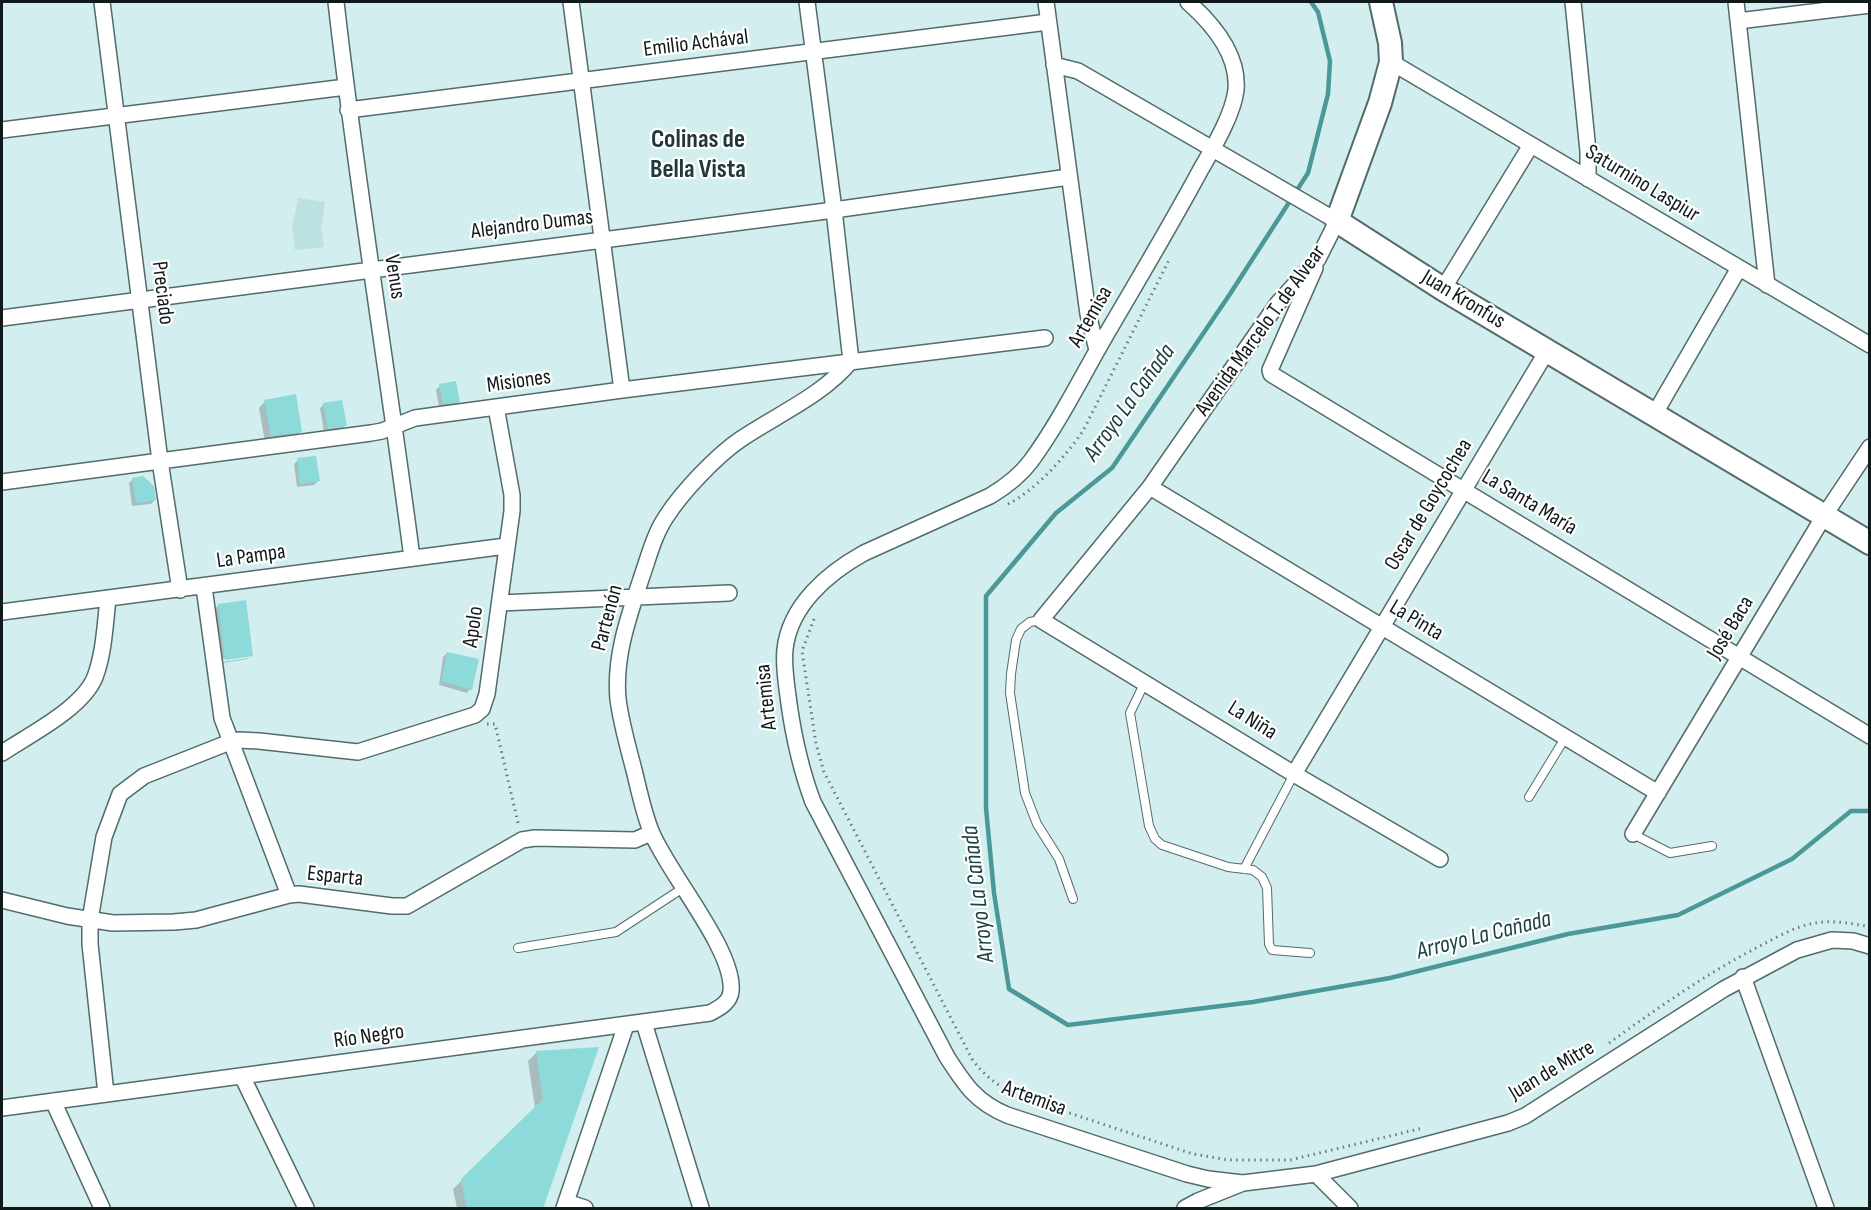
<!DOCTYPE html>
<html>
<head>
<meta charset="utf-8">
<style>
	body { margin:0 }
	#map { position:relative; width:1871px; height:1210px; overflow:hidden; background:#d3eeee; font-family:"Sofia Sans Condensed",sans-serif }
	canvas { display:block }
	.frame { position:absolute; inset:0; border:3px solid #111a1a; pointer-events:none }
</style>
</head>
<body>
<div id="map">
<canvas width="1871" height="1210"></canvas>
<div class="frame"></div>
</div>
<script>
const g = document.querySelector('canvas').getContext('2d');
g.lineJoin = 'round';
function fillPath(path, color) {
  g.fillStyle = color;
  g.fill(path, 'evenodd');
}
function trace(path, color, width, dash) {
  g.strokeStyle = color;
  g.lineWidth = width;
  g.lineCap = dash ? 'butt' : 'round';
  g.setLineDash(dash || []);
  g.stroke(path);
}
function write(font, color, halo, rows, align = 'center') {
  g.font = font + ' "Sofia Sans Condensed",sans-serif';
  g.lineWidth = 4.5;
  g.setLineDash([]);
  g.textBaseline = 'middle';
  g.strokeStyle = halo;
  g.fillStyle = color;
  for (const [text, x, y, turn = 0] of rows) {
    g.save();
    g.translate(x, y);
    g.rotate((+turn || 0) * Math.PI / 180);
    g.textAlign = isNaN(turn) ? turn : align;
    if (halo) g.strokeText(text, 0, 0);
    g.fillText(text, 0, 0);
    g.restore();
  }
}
fillPath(new Path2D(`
	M298 198 325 202 321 228 324 247 295 250 292 229Z`), '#bde1e1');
fillPath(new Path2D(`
	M440 386 459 402 455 405 439 407 436 390Z
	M265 401 301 431 295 437 265 442 259 408Z
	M324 404 345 426 341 430 324 432 320 408Z
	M298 460 318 481 314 485 297 487 294 464Z
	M133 479 155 500 151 504 132 506 129 483Z
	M218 605 252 655 250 658V655L221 659 215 609Z
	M447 653 470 689 467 693 439 685 443 657Z
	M249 658 248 659 222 663V662Z
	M597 1049 541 1208H457L453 1189 535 1108 528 1061 537 1052Z`), '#0003');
trace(new Path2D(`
	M1311 2 1318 12 1330 61 1328 94 1308 173 1230 294 1112 468 1056 513 986 596V808L994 893 1009 989 1068 1025 1253 1002 1390 978 1568 934 1678 915 1792 859 1851 811H1870`), '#4b9899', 4.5);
fillPath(new Path2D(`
	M456 381 460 402 443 404 439 384Z
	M296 394 302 432 271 436 264 400Z
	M342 400 347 426 328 429 323 403Z
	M316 456 320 481 300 484 297 458Z
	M143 476 154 486 156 500 136 503 132 478Z
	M246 600 253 656 225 660 218 604Z
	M447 652 479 659 472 690 442 681Z
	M599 1047 543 1209H467L461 1179 543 1099 536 1051Z`), '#8cdada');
const service = new Path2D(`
	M1041 620 1030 622 1021 629 1016 640 1011 674 1010 693 1025 793 1037 824 1059 859 1073 899
	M1145 682 1130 713 1149 826 1155 839 1162 845 1228 867 1253 870 1262 877 1267 888 1269 944 1272 950 1310 953
	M1529 797 1565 738
	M1633 834 1670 853 1712 846
	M1244 869 1294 774
	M518 948 616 932 683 888`);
const minor = new Path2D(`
	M102 2 160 461 180 590
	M336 2C357 188 388 372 412 558
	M571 2 622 390
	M807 2 834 210 851 361
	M1046 2 1088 314 1097 350
	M1188 2C1213 24 1239 54 1236 90 1233 115 1213 148 1201 169 1172 223 1141 275 1110 328 1084 372 1061 420 1031 461 1020 476 1005 487 990 496L864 553C828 573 790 605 785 649 783 667 787 687 789 704 794 739 801 770 813 802L947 1057C965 1085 976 1102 1007 1115L1187 1174 1208 1179 1243 1183
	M1573 2 1588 151V179
	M1736 2 1767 285
	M1738 21 1870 5
	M1391 62 1870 345
	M1054 65 1078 71 1337 221 1318 259 1278 303 1150 487 1041 620 1294 774 1440 859
	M348 110 1048 22
	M2 130 346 87
	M1315 268 1270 370 1271 374 1870 736
	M1443 289 1531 145
	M2 318 834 210 1069 177
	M1654 415 1739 268
	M2 482 371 433 382 431 415 418 622 390 1045 338
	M1150 487 1658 793
	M204 587 222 718 289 895
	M500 603 729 593
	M2 612 506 546
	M2 753C29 735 83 708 95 677 104 653 105 625 108 599
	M1294 774 1547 351
	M1633 834 1824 516 1870 447
	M2 900 67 916 113 923 174 922 196 920 289 895 299 894 392 906H407L522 840 535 838 635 840 651 833
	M1743 977 1826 1208
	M644 1023 701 1208
	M242 1076 306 1208
	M106 1094 90 944V920L104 837 120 794 144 776 230 742 239 740 259 741 358 752 475 715 482 709 487 694 512 511V495L496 407
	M53 1101 102 1208
	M2 1108 710 1013C719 1008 730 1003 731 991 735 950 667 872 651 831 643 811 639 790 634 770 628 747 621 723 618 699 614 656 629 616 642 576 649 556 654 535 666 517 682 492 716 456 741 439 778 414 822 396 851 361
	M1316 1174 1350 1208
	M566 1202 585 1208
	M564 1208 626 1025
	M1185 1208 1198 1201 1243 1183 1316 1174 1508 1123 1525 1116 1724 989 1797 950 1832 940 1853 941 1870 946`);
const secondary = new Path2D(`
	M1381 2 1390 43 1391 62 1380 103 1337 221 1443 289 1870 543`);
trace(service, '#536b6c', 10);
trace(minor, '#536b6c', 18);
trace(secondary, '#536b6c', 26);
trace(new Path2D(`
	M1008 504C1036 490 1065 457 1083 431L1170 258
	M814 619 802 651 816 744 824 772 972 1059C984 1076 998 1085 1015 1095L1193 1154 1229 1160H1290L1423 1128
	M487 724H495L519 827
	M1609 1043C1658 1008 1707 973 1760 946 1777 937 1796 926 1815 923 1832 920 1852 923 1870 927`), '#6a7b7b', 3, [1.5, 4.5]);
trace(service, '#fff', 8);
trace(minor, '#fff', 15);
trace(secondary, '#fff', 22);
write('22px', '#111a1a', '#fff', [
	["Emilio Achával",696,44,-7],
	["Saturnino Laspiur",1642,184,31],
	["Alejandro Dumas",532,225,-7],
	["Venus",394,277,81],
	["Preciado",162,293,83],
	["Juan Kronfus",1463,300,31],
	["Artemisa",1091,317,-60],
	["Avenida Marcelo T. de Alvear",1261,331,-54],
	["Misiones",519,382,-8],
	["La Santa María",1529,503,31],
	["Oscar de Goycochea",1429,505,-59],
	["La Pampa",251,557,-8],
	["Partenón",608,618,-75],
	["La Pinta",1416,621,31],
	["Apolo",474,627,-82],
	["José Baca",1731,628,-59],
	["Artemisa",767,697,-96],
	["La Niña",1252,721,32],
	["Esparta",335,877,6],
	["Río Negro",369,1037,-8],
	["Juan de Mitre",1552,1071,-31],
	["Artemisa",1034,1099,20]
]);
write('italic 24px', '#1c4142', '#fff', [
	["Arroyo La Cañada",1130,403,-54],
	["Arroyo La Cañada",979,894,-97],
	["Arroyo La Cañada",1484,936,-14]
]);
write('bold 26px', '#223939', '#fff', [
	["Colinas de",698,140],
	["Bella Vista",698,170]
]);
</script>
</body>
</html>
